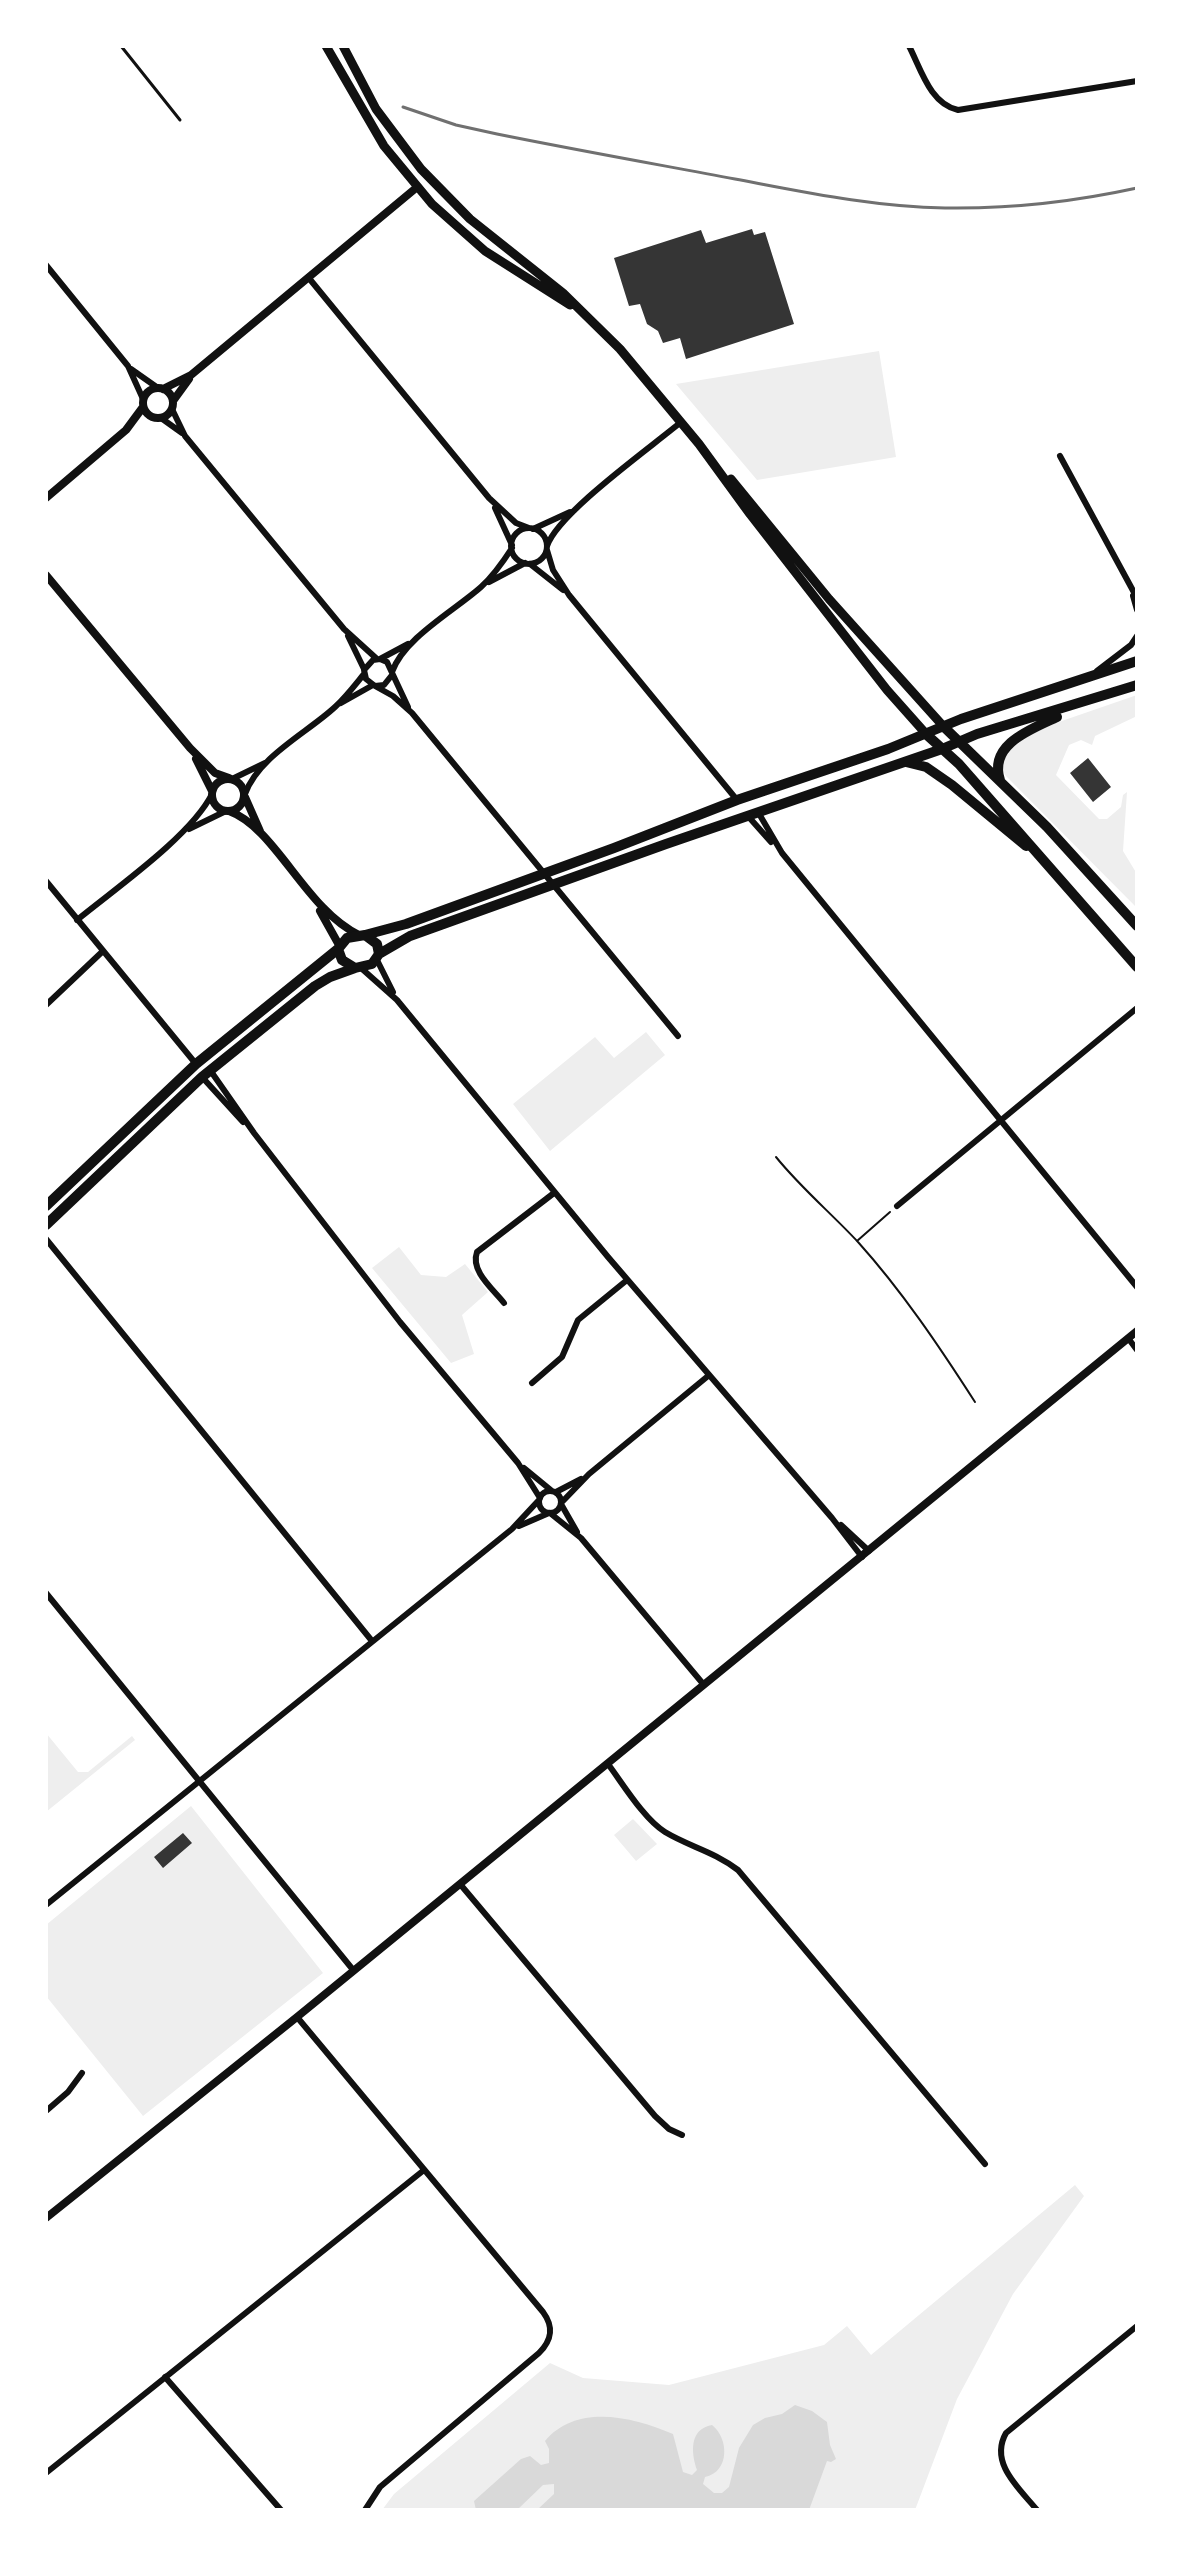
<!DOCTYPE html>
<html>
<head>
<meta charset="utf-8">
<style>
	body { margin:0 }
	#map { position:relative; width:1183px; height:2556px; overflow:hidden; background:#fff; font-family:"IBM Plex Sans",sans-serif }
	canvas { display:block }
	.frame { position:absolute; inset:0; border:48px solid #fff; pointer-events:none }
</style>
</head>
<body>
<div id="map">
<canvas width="1183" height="2556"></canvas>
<div class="frame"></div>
</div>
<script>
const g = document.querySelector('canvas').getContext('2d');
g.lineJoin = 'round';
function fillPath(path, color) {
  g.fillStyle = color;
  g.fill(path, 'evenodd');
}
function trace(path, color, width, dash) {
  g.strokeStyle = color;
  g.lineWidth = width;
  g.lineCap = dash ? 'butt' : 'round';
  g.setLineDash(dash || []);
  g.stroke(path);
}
fillPath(new Path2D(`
	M879 351 896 457 757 480 676 384Z
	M1137 695V716L1095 736 1092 745 1081 740 1069 745 1056 775 1099 819H1107L1121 807 1123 795 1127 792 1123 851 1137 874V908L1005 775 1001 765 1006 753 1027 733Z
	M646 1032 665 1055 550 1151 513 1104 595 1037 614 1058Z
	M399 1247 421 1275 446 1277 465 1264 488 1292 462 1315 474 1354 451 1363 372 1268Z
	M46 1733 78 1772H88L132 1736 135 1740 46 1812Z
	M191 1806 323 1973 143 2116 46 1996V1925Z
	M633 1819 657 1844 636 1861 614 1835Z
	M1075 2185 1084 2196 1013 2294 957 2399 915 2510H382L394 2494 550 2363 583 2378 669 2385 824 2345 847 2326 871 2355Z`), '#eee');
fillPath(new Path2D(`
	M795 2405 812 2411 827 2422 830 2445 836 2459 831 2462 827 2461 809 2510H537L554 2494V2484L543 2485 517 2510H476L474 2501 521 2459 530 2456 541 2465 549 2463V2449L545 2441C577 2403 633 2417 673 2434L683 2472 692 2475 697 2470C691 2453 689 2429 712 2425 729 2438 730 2472 705 2477L703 2484 714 2493H722L729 2487 739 2448 753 2425 765 2418 782 2414Z`), '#d9d9d9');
fillPath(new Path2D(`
	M752 229 754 235 765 232 794 324 686 359 680 338 663 343 658 331 647 324 640 304 629 306 614 258 701 230 706 243Z
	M1088 758 1111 787 1093 802 1070 773Z
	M183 1833 192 1843 163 1868 154 1857Z`), '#353535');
trace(new Path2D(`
	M776 1157C801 1188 831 1213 858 1242 902 1291 939 1346 975 1402
	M857 1241 890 1212`), '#111', 2);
trace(new Path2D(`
	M121 46 180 120`), '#111', 3);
trace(new Path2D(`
	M909 46C921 69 930 104 958 110L1137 81
	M46 265 128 366 143 399
	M308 277 489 498 516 523 529 528
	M131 369 158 388
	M172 409 185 436 344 629 377 659
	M161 418 182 433
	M1060 456 1137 598
	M495 508 512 545
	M511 546a18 18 0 1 1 36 0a18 18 0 1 1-36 0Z
	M533 529 570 512
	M547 546C558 513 650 448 681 422
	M547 550 553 570 569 595 737 800
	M530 564 563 590
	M489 582 525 563
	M1133 596 1137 610
	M348 636 364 669
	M380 659 408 644
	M1097 671 1131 645 1137 636
	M392 672C404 638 454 611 481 587 493 576 503 562 512 548
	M392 675 384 685 375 686 366 679 364 670 373 660 380 659 387 662 408 707
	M375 686 393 696 412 713 678 1036
	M341 703 373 685
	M232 779 265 763
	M245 794C259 756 307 733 335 707 346 697 355 685 364 674
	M758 812 782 853 1137 1287
	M747 815 771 842
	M189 829 226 811
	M46 881 196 1064
	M77 920C116 888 191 836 212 794
	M377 960 393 992
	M361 968 397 1000 608 1257 832 1518 862 1557
	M46 1005 103 951
	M210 1070 254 1133 400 1322 518 1463 540 1498
	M202 1077 243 1122
	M897 1206 1137 1008
	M46 1239 372 1641
	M504 1303C493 1289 470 1271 477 1252L554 1193
	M1128 1338 1137 1350
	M532 1383 562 1357 578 1320 627 1280
	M524 1468 552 1491
	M539 1502a11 11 0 1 1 22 0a11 11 0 1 1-22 0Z
	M556 1492 581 1479
	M562 1502 589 1474 708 1376
	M561 1504 577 1532
	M550 1513 581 1538 704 1685
	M841 1525 869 1551
	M519 1526 549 1513
	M46 1593 354 1971
	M608 1764C623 1784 644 1819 665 1832 690 1847 713 1851 738 1870L985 2164
	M460 1884 655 2116 669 2129 682 2135
	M46 1905 512 1529 539 1500
	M297 2017 543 2312C554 2327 552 2340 539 2353L380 2487 365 2510
	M46 2111 68 2092 82 2073
	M165 2377 281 2510
	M46 2473 424 2170
	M1037 2510C1019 2488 989 2463 1006 2433L1137 2326`), '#111', 6);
trace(new Path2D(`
	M143 403a15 15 0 1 1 30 0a15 15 0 1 1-30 0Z
	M163 389 191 375 416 188
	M173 401 189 379
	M46 498 126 430 143 407
	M46 575 190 748 215 773 229 778
	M196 759 212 791
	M212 795a16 16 0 1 1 32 0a16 16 0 1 1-32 0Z
	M245 797 260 831
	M229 811C276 828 305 909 359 935
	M320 911 339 945
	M46 2218 297 2017 1137 1331`), '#111', 8);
trace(new Path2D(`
	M326 46 384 146 432 204 485 251 570 305
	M343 46 376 109 421 169 470 219 563 293 620 349 699 444 750 514 887 690 927 735
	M731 479 829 599 944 727`), '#111', 9);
trace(new Path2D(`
	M944 727 1047 827 1137 926
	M927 735 959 764 1137 967
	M906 762 926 767 952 785 1026 846
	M1000 780C988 744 1032 729 1057 717
	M365 935 406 924 614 848 737 800 888 749 961 719 1137 661
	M365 935 377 944 379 954 372 964 355 968 342 960 338 949 347 938Z
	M379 954 410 936 666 844 942 749 977 734 1137 685
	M46 1206 196 1064 338 949
	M46 1225 202 1077 315 986 330 977 355 968`), '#111', 10);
trace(new Path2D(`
	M403 107 456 125 497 134C576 150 655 164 735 179 804 192 874 207 945 208 1010 209 1073 202 1137 188`), '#707070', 3);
</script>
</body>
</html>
